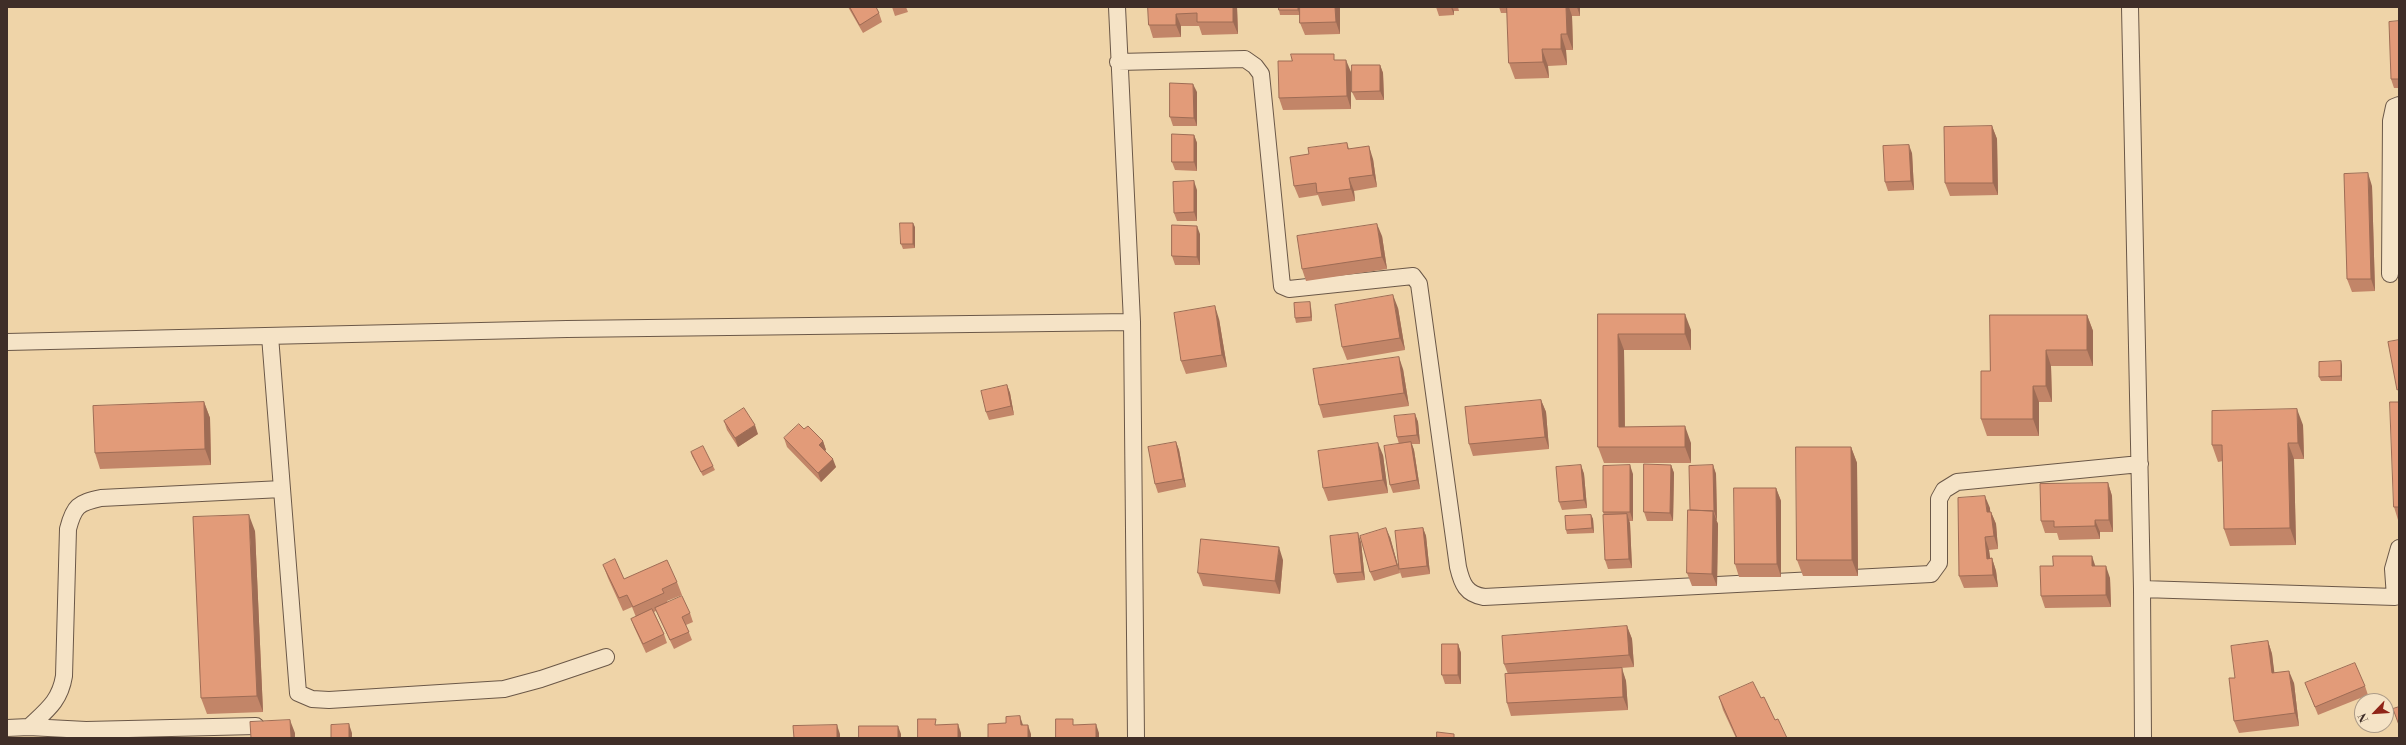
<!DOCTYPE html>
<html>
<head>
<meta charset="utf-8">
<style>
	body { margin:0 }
	#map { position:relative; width:2406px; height:745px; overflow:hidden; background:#efd4a8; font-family:"Libre Bodoni",serif }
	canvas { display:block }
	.frame { position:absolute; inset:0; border:8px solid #3f2e28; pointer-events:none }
	.north { position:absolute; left:2354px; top:693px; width:40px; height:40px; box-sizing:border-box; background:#f5e3c6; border:1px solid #ac9b87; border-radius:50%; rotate:245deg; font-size:11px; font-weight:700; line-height:16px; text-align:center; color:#3f2e28 }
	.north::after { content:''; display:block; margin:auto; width:14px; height:18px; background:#8f2418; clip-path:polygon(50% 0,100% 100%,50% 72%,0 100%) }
</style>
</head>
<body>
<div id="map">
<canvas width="2406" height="745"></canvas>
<div class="frame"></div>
<div class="north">N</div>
</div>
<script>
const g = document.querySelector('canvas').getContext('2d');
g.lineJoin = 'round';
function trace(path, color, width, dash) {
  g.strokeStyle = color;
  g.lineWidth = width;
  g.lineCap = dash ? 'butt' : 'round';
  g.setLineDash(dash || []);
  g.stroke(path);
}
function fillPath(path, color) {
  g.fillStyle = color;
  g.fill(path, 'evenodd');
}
const street = new Path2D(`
	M1117 7 1132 322 1136 738
	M2130 7 2142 589 2143 738
	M1118 62 1245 59 1255 66 1261 74 1282 286 1289 289 1413 276 1419 284 1458 567C1462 584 1466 594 1484 597L1931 574 1939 563V499L1944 490 1957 482 2140 464
	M2390 274 2391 121 2394 107 2399 105
	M270 336 298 693 312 699 329 700 504 689 541 679 606 657
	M7 342 567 329 1132 322
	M2142 589 2395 597 2393 569 2399 548
	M29 727C47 710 60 701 64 676L68 529C74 506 78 503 101 498L282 489
	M7 728 29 727 86 730 256 726`);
trace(street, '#6b5848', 18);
trace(street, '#f5e3c6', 16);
fillPath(new Path2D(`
	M848 7H876L879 13 882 22 863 33Z
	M892 7H906L908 12 895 16Z
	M1148 7H1237L1238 34 1202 35 1199 26H1181V37L1153 38 1149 25Z
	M1299 7 1300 15H1280L1279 10Z
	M1300 7H1340V34L1305 35 1300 23Z
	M1436 7H1458L1459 11H1454V15L1439 16Z
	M1499 7H1580V16H1572L1573 50H1566L1567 65 1548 66 1549 78 1515 79 1509 63 1507 13H1501Z
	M2399 21V88H2394L2391 79Z
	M1336 60 1351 72V109L1283 110 1279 98Z
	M1380 65 1383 73 1384 100H1356L1352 92Z
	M1197 92V126H1173L1170 117Z
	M1992 126 1997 139 1998 195 1950 196 1945 183Z
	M1194 135 1197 143V171L1175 170 1172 162Z
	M1347 143 1349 149 1373 159 1377 187 1354 191 1355 201 1322 206 1318 195 1299 198 1294 186 1309 154Z
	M1912 153 1914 190 1888 191 1885 182Z
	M2372 186 2375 291 2352 292 2347 279Z
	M1197 190V221H1177L1174 213Z
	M915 227V248L903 249 901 244Z
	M1200 234V265H1175L1172 256Z
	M1382 236 1387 269 1306 281 1302 269Z
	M1311 307 1312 321 1296 323 1295 318Z
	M1398 308 1405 350 1347 360 1342 347Z
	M1598 314 1691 330V350H1624L1625 427 1691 443V463H1604L1598 447Z
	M2087 315 2093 331V366H2051L2052 402H2039V436H1987L1981 419 1990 371Z
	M1219 319 1227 367 1186 374 1181 361Z
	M2341 361 2342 366V381H2321L2319 377Z
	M1403 369 1409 406 1323 418 1319 405Z
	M1007 385 1010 393 1014 415 989 420 986 412Z
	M1541 400 1546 412 1549 449 1473 456 1469 444Z
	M204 402 210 418 211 465 100 469 95 453Z
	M2399 402V520H2398L2394 507Z
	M1415 414 1418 422 1420 444H1412L1414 450 1420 489 1393 493 1390 485 1399 444 1397 437Z
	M724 421 758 434 738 447 727 430Z
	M2303 425 2304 459H2294L2296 545 2230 546 2224 529 2223 461 2218 462 2212 445Z
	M804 429 823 441 826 450 825 451 836 467 821 482 787 447 784 438Z
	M1176 442 1179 450 1186 487 1158 493 1155 484Z
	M1851 447 1857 463 1858 576H1803L1797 560Z
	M691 452 713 466 715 470 703 476 692 456Z
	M1383 455 1388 493 1328 501 1323 488Z
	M1581 465 1584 474 1587 508 1562 510 1559 502Z
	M1671 465 1674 473 1673 521H1647L1644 512Z
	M1713 465 1716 474 1717 520H1716L1718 524 1717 586H1692L1687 573Z
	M1633 474V521H1629L1630 523 1632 568 1608 569 1605 560 1604 515 1603 512Z
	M2108 483 2112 496 2113 532H2100V539L2059 540 2057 533H2045L2041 521Z
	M1776 488 1781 501V577H1739L1735 564Z
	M1990 508V512H1991L1996 524 1998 549 1989 550 1990 558H1992L1996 571 1998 587 1964 588 1959 576Z
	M1591 515 1593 519 1594 533 1567 534 1566 530Z
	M1423 528 1426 536 1430 574 1402 578 1399 569Z
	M255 531 263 712 207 714 201 698Z
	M1390 537 1400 573 1374 581 1370 572Z
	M1361 542 1365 580 1337 583 1334 574Z
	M1283 560 1280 594 1203 586 1198 573Z
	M603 565 624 579 677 582 682 595 667 601 668 603 690 613 693 622 686 625 692 640 674 649 656 611 654 612 664 634 667 643 646 653 634 627 631 619 636 617 632 607 623 611 608 578Z
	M2095 566 2110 578 2111 607 2045 608 2041 596Z
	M1627 626 1632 639 1634 667 1621 668 1626 681 1628 710 1511 716 1507 703 1508 674 1504 664Z
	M2268 641 2272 654 2274 673 2294 683 2299 726 2239 733 2234 721 2235 678Z
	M1458 644 1461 653V684H1445L1442 675Z
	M2305 683 2365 686 2368 695 2318 715Z
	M1719 697 1761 698 1787 738H1736L1723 710Z`), '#c28568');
fillPath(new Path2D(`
	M1233 7H1237L1238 34 1233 22Z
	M1298 7H1299L1300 15 1298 10Z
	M1335 7H1340V34L1336 22Z
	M1451 7H1452L1454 11V15Z
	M1566 7H1569L1572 16 1573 50 1567 34Z
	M1577 7H1580V16Z
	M1176 14 1181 26V37L1176 25Z
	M1561 34 1566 50 1567 65 1561 49Z
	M1542 49 1548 66 1549 78 1543 62Z
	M1346 60 1351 72V109L1347 96Z
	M1380 65 1383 73 1384 100 1380 91Z
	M1193 84 1197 92V126L1194 118Z
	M1992 126 1997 139 1998 195 1993 183Z
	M1194 135 1197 143V171L1194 162Z
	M1909 145 1912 153 1914 190 1911 181Z
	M1369 146 1373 159 1377 187 1373 175Z
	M2368 173 2372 186 2375 291 2371 279Z
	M1349 178 1354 191 1355 201 1351 189Z
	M1194 181 1197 190V221L1194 212Z
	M913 223 915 227V248L913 244Z
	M1377 224 1382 236 1387 269 1382 257Z
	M1197 226 1200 234V265L1197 257Z
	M1393 295 1398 308 1405 350 1400 338Z
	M1310 302 1311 307 1312 321 1311 317Z
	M1215 306 1219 319 1227 367 1222 355Z
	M1685 314 1691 330V350L1685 334Z
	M2087 315 2093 331V366L2087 350Z
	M1618 334 1624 350 1625 443 1619 427Z
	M2046 350 2051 366 2052 402 2046 386Z
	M1399 357 1403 369 1409 406 1404 393Z
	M2341 361 2342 366V381L2341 376Z
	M1007 385 1010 393 1014 415 1011 406Z
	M2033 386 2039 402V436L2033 419Z
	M1541 400 1546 412 1549 449 1545 437Z
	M204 402 210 418 211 465 205 449Z
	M2297 409 2303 425 2304 459 2298 443Z
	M1415 414 1418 422 1420 444 1417 435Z
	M755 425 758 434 738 447 735 438Z
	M1685 426 1691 443V463L1685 447Z
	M823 441 826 450 822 453 819 445Z
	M1176 442 1179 450 1186 487 1183 479Z
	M1411 442 1414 450 1420 489 1417 480Z
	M1378 443 1383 455 1388 493 1383 480Z
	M2288 443 2294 459 2296 545 2290 528Z
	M1851 447 1857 463 1858 576 1852 560Z
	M833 459 836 467 821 482 818 473Z
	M1581 465 1584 474 1587 508 1584 500Z
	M1630 465 1633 474V521L1630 512Z
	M1671 465 1674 473 1673 521 1670 513Z
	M1713 465 1716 474 1717 520 1714 511Z
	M2108 483 2112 496 2113 532 2109 520Z
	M1776 488 1781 501V577L1777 564Z
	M1985 496 1990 508 1991 525 1987 512Z
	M1713 511 1718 524 1717 586 1712 574Z
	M1991 512 1996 524 1998 549 1994 536Z
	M1627 514 1630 523 1632 568 1629 559Z
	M249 515 255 531 263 712 257 696Z
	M1591 515 1593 519 1594 533 1592 528Z
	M2095 520 2100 532V539L2095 526Z
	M1386 528 1390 537 1400 573 1397 565Z
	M1423 528 1426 536 1430 574 1427 566Z
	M1358 533 1361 542 1365 580 1362 572Z
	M1985 537 1989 550 1992 572 1987 559Z
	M1279 547 1283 560 1280 594 1275 581Z
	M2092 556 2096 568 2092 566Z
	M1992 558 1996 571 1998 587 1993 575Z
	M2106 566 2110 578 2111 607 2106 595Z
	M1627 626 1632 639 1634 667 1629 655Z
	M2268 641 2272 654 2276 685 2272 673Z
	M1458 644 1461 653V684L1458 675Z
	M1622 668 1626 681 1628 710 1623 697Z
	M2289 671 2294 683 2299 726 2295 713Z
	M1020 716 1023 725 1024 734 1021 725Z
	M290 720 295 733V738H291Z
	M349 724 352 733V738H349Z
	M958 724 961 733V738H958Z
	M1096 724 1099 733V738H1096Z
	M837 725 840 734V738H837Z
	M1028 725 1031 734V738H1028Z
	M898 726 901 734V738H898Z`), '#9e6c55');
const building = new Path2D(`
	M850 7H876L879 13 860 25Z
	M1148 7H1233V22H1197V13L1176 14V25H1149Z
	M1279 7H1298V10H1279Z
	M1300 7H1335L1336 22 1300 23Z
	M1507 7H1566L1567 34H1561V49H1542L1543 62 1509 63Z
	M2399 21V79H2391L2389 22Z
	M1291 54H1334V60H1346L1347 96 1279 98 1278 61H1292Z
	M1352 65H1380V91L1352 92Z
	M1170 83 1193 84 1194 118 1170 117Z
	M1992 126 1993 183H1945L1944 127Z
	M1172 134 1194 135V162H1172Z
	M1347 143 1348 149 1369 146 1373 175 1349 178 1351 189 1317 193 1316 183 1294 186 1290 157 1309 154 1308 148Z
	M1909 145 1911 181 1885 182 1883 146Z
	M2368 173 2371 279H2347L2344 174Z
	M1194 181V212L1174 213 1173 182Z
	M900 223H913V244H901Z
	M1377 224 1382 257 1302 269 1297 236Z
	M1172 225 1197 226V257L1172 256Z
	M1393 295 1400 338 1342 347 1335 305Z
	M1310 302 1311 317 1295 318 1294 303Z
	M1215 306 1222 355 1181 361 1174 313Z
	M1598 314H1685V334H1618L1619 427 1685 426V447H1598Z
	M1990 315H2087V350H2046V386H2033V419H1981V371H1990Z
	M2399 340V389L2397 390 2388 342Z
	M1399 357 1404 393 1319 405 1313 369Z
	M2341 361V376L2319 377V362Z
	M1007 385 1011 406 986 412 981 391Z
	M1541 400 1545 437 1469 444 1465 407Z
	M204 402 205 449 95 453 93 406Z
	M2390 402H2399V507H2394Z
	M744 408 755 425 735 438 724 421Z
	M2297 409 2298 443H2288L2290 528 2224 529 2222 445H2212V411Z
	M1415 414 1417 435 1397 437 1394 416Z
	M799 424 804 429 808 426 823 441 819 445 833 459 818 473 784 438Z
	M1176 442 1183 479 1155 484 1148 447Z
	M1411 442 1417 480 1390 485 1384 446Z
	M1378 443 1383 480 1323 488 1318 451Z
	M703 446 713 466 701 472 691 452Z
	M1796 447H1851L1852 560H1797Z
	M1644 464 1671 465 1670 513 1644 512Z
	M1581 465 1584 500 1559 502 1556 467Z
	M1630 465V512H1603V466Z
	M1713 465 1714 511 1690 510 1689 466Z
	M2108 483 2109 520H2095V526L2054 527V521H2041L2040 484Z
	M1734 488H1776L1777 564H1735Z
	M1985 496 1987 512H1991L1994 536 1985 537 1987 559 1992 558 1993 575 1959 576 1958 498Z
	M1688 510 1713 511 1712 574 1687 573Z
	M1627 514 1629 559 1605 560 1603 515Z
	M249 515 257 696 201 698 193 517Z
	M1591 515 1592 528 1566 530 1565 516Z
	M1386 528 1397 565 1370 572 1360 536Z
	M1423 528 1427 566 1399 569 1395 531Z
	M1358 533 1362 572 1334 574 1330 536Z
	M1201 539 1279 547 1275 581 1198 573Z
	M2053 556H2092V566H2106V595L2041 596 2040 566H2053Z
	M615 559 624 579 667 560 677 582 662 589 664 593 633 607 627 595 619 598 603 565Z
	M682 596 690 613 682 617 689 632 670 640 655 608Z
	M652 609 664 634 643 644 631 619Z
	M1627 626 1629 655 1504 664 1502 636Z
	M2268 641 2272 673 2289 671 2295 713 2234 721 2229 678H2235L2231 646Z
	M1442 644H1458V675H1442Z
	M2355 663 2365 686 2315 707 2305 683Z
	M1622 668 1623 697 1507 703 1505 674Z
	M1753 682 1761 698 1764 697 1775 720 1778 719 1787 738H1737L1719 697Z
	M2399 707V725L2393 709Z
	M1020 716 1021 725H1028V738H988V724L1006 723V717Z
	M918 719H936L935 725 958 724V738H918Z
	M1056 719H1073V725L1096 724V738H1056Z
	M290 720 291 738H251L250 722Z
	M349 724V738H331V725Z
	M837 725V738H794L793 726Z
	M859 726H898V738H859Z
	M1437 732 1454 734V738H1437Z`);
fillPath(building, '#e29b79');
trace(building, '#9e6c55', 1);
</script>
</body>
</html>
